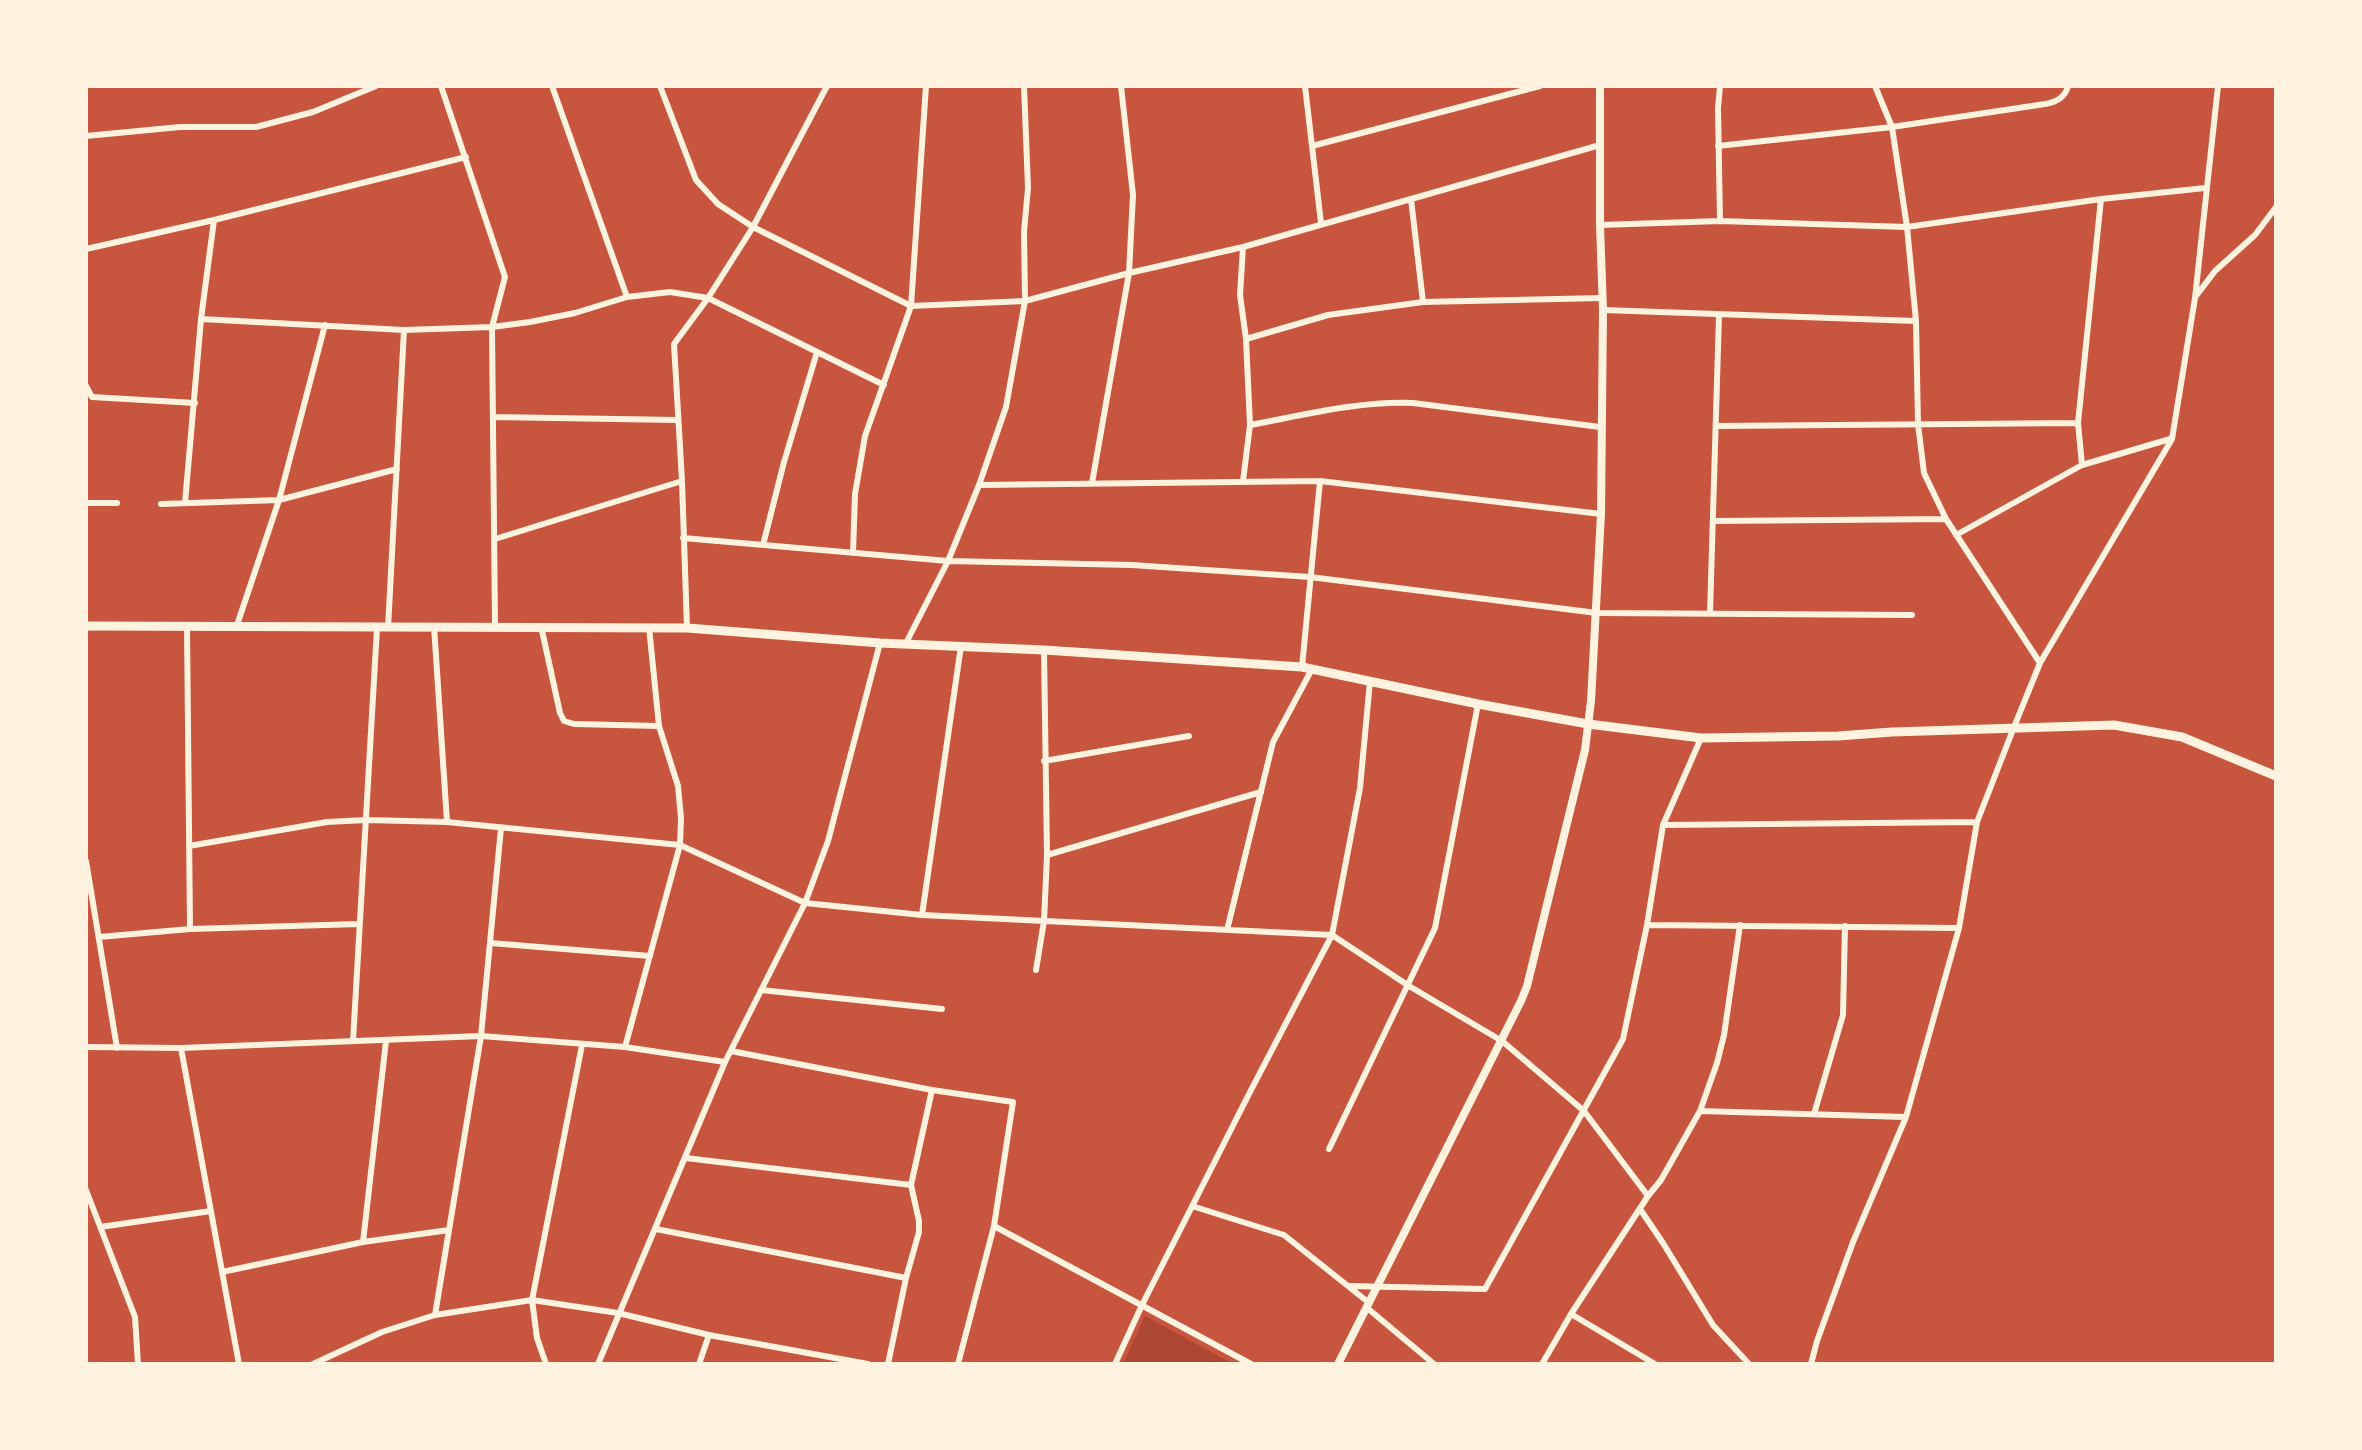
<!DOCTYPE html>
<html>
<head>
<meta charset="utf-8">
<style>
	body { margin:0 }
	#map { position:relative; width:2362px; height:1450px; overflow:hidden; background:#c8553d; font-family:Karla,sans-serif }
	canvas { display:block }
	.frame { position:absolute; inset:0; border:88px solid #fff3e0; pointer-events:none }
</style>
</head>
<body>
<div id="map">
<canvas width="2362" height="1450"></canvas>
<div class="frame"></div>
</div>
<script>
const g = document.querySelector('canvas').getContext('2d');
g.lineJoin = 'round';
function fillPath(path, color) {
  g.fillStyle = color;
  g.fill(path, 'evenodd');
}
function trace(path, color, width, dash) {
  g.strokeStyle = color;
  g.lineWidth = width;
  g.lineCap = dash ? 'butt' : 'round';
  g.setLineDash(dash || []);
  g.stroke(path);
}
fillPath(new Path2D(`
	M1145 1316 1233 1364H1123Z`), '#ae4732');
trace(new Path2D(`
	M441 86 505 277 492 327 495 626
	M552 86 627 297
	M660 86 696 180 718 204 753 227 911 306 1025 301 1129 273 1243 247 1600 145
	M1305 86 1321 223
	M1875 86 1892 127 1907 227 1916 321 1918 424 1924 473 1946 519 2040 663
	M86 136 180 127H256L313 112 376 86
	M1312 146 1540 86
	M1718 146 1892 127 2045 104C2056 102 2065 98 2068 86
	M1411 199 1423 302
	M1720 221 1718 108 1720 86
	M1600 225 1720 221 1907 227 2101 199 2205 188
	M86 249 214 220 466 157
	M2196 296 2215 271 2255 235 2276 207
	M1603 310 1916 321
	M201 319 404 330 492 327 530 322 575 313 627 297 670 292 708 298 884 385
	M1246 339 1328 315 1423 302 1602 298
	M86 386 92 397 195 403
	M493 417 677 420
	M1250 425C1304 415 1358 401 1413 403L1600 427
	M1716 426 2078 423
	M2082 465 2078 423 2101 199
	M1243 481 1250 425 1246 339 1240 295 1243 247
	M1092 483 1129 273 1133 195 1121 86
	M979 485 1320 481 1601 514
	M86 503H117
	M185 503 201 319 214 220
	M161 504 279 500 397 469
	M1713 521 1946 519
	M1956 535 2082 465 2170 439
	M683 538 948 561 1132 565 1310 577 1597 613 1912 615
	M495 539 682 481
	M763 545 784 462 817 352
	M853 553 855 494 865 436 911 306 926 86
	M1710 613 1719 315
	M187 626 190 929
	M434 626 447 822
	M541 626 560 713 564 721 574 724 659 726
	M236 628 279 500 325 325
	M388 628 404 330
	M687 628 682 481 674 344 708 298 753 227 827 86
	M906 643 948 561 979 485 1006 407 1025 301 1024 232 1028 188 1024 86
	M1302 667 1320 481
	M1044 761 1189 736
	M1663 825 1977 822
	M189 846 327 822 366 820 447 822 680 845 805 903 922 915 1332 935 1409 986 1502 1041 1584 1111 1648 1196
	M1047 855 1261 792
	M86 861 117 1048
	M922 915 961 646
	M1647 925 1959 928
	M1227 930 1273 742 1312 669
	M99 937 190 929 359 924
	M490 943 650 956
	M1036 970 1044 921 1047 855 1044 650
	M761 990 942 1009
	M353 1041 377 628
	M86 1047 181 1048 481 1036 625 1047 725 1062
	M625 1047 680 845 681 818 678 786 659 726 649 627
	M181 1048 239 1364
	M731 1051 932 1090 1013 1102 994 1226 958 1364
	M1700 1111 1906 1117
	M1814 1114 1843 1015 1845 926
	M1329 1149 1435 928 1478 704
	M686 1158 911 1185
	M86 1190 135 1317 138 1364
	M1192 1206 1284 1235 1368 1302
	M1640 1209 1663 1243 1713 1325 1749 1364
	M994 1226 1251 1364
	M100 1227 211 1211
	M656 1229 906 1278
	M363 1242 386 1041
	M222 1272 363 1242 449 1230
	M1349 1286 1485 1289 1623 1039 1647 925 1663 825 1701 738
	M1366 1307 1434 1364
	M1571 1314 1655 1364
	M435 1315 481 1036 501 828
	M313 1364 382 1332 435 1315 532 1300 618 1313 709 1335 868 1364
	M546 1364 537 1338 532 1300 582 1045
	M598 1364 725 1062 805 903 828 841 880 643
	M699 1364 709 1335
	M888 1364 906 1278 919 1232V1221L911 1185 932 1090
	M1115 1364 1142 1305 1251 1090 1332 935 1360 788 1370 681
	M1542 1364 1571 1314 1648 1196 1661 1180 1700 1111 1717 1063 1724 1035 1740 925
	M1811 1364 1817 1341 1853 1242 1906 1117 1959 928 1977 822 2014 727 2040 663 2172 439 2195 298 2218 86`), '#fff3e0', 6);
trace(new Path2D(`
	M1338 1364 1521 1001 1527 986 1585 750 1591 701 1601 514 1603 310 1600 225V86`), '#fff3e0', 8);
trace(new Path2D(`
	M86 626 687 628 880 643 1044 650 1302 667 1478 704 1588 724 1701 738 1838 736 1892 732 2114 725 2182 737 2276 776`), '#fff3e0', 9);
</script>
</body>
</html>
